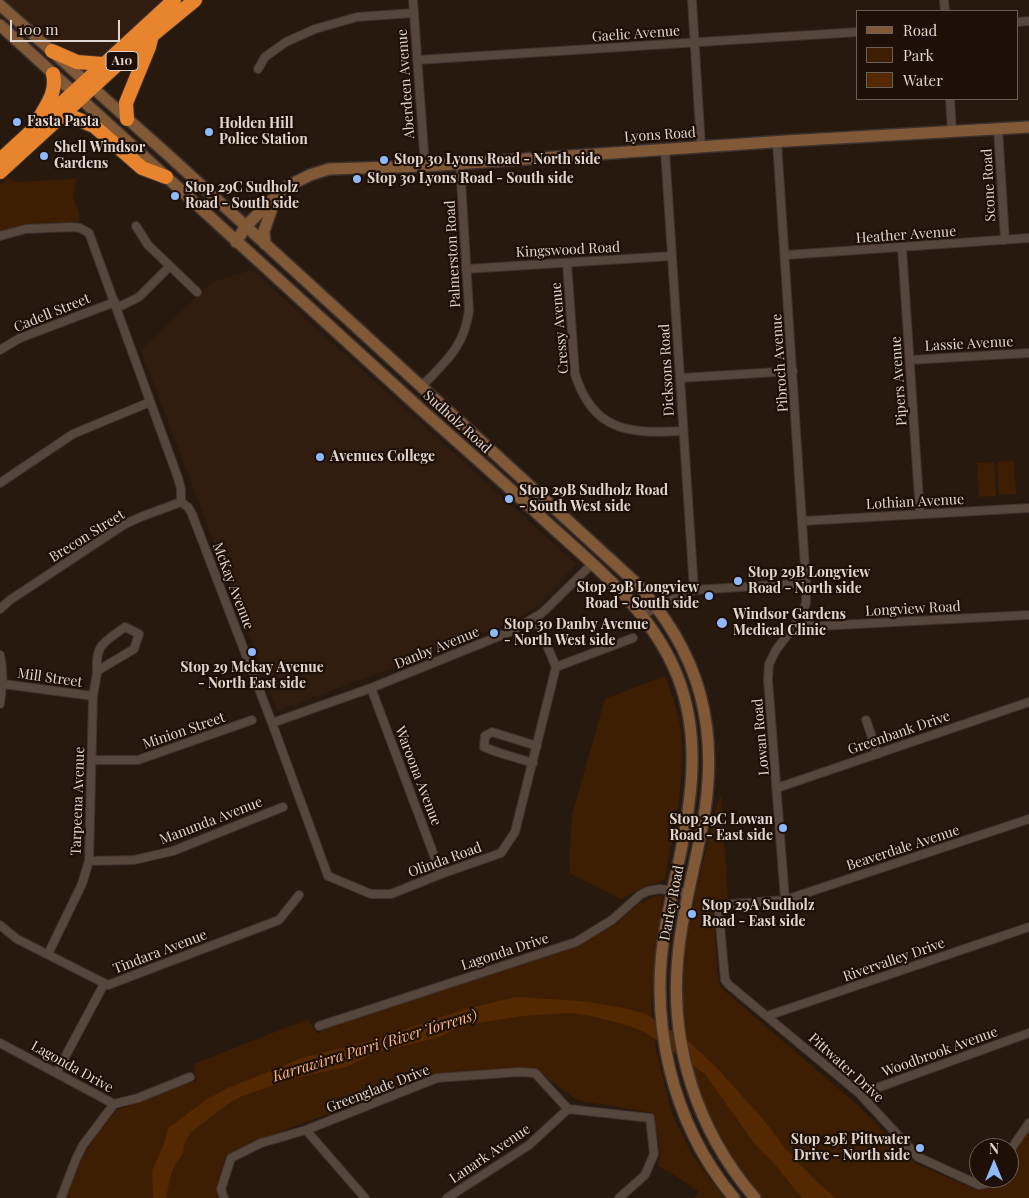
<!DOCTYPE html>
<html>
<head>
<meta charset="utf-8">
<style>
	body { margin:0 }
	#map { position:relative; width:1029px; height:1198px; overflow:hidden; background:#28190f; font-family:"Playfair Display",serif }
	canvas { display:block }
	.legend { position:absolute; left:856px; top:10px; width:162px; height:90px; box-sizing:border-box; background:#1e1006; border:1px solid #6c5f56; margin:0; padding:6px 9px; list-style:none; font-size:15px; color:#e0d6cf }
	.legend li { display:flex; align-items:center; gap:10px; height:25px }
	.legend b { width:25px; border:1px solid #6c5f56 }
	.north { position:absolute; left:969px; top:1138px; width:50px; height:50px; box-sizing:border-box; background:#1e1006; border:1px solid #6c5f56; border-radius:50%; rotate:0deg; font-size:14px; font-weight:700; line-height:20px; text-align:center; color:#e0d6cf }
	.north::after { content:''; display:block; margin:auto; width:18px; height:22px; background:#90b8fd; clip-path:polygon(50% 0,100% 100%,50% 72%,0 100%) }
	.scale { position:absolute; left:10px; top:20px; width:110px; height:22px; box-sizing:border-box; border:2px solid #e0d6cf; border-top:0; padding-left:6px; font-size:15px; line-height:18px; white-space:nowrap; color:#e0d6cf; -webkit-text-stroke:4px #1e1006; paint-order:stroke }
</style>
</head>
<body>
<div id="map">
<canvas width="1029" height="1198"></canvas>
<ul class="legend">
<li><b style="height:6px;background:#825937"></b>Road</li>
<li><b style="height:14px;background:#3e1e02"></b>Park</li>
<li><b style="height:14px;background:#542800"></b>Water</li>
</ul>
<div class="north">N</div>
<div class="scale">100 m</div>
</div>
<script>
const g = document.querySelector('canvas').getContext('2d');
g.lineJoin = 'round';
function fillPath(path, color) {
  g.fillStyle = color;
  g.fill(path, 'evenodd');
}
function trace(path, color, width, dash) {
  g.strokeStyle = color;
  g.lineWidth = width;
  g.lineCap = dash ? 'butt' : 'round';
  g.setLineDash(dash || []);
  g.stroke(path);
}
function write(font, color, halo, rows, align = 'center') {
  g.font = font + ' "Playfair Display",serif';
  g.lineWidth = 4.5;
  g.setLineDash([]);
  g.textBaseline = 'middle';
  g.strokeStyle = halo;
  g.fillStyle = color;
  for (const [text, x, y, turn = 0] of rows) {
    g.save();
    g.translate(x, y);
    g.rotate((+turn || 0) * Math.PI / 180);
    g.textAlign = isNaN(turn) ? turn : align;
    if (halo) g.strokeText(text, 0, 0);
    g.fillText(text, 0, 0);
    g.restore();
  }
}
fillPath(new Path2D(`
	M1 0H167L101 58 94 61 50 46Z
	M252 270 576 564 541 603 529 612 504 625 278 711 141 350 212 282Z`), '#311d0f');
fillPath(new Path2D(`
	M8 177 16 182 76 179 73 198 79 212V222L28 226 0 232V185Z
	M1014 461 1016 494 999 495 997 462Z
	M994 462 996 496 979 497 977 463Z
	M665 676C673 697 681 720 682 743 684 789 672 835 665 880L639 889 622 899 569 873 572 815 605 699Z
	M721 794 728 899 717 900 713 905 717 968 720 985 727 993 854 1102 916 1164 977 1190 987 1178H1009V1150L1029 1121V1198H763C709 1139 679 1064 683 984 685 926 703 865 716 809Z
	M663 895 656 950 651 1008 656 1050 671 1112 692 1155 724 1198H694L699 1192 673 1174 658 1166C663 1149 656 1130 652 1113L577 1100 537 1071 435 1075 260 1139 226 1155 216 1190 218 1198H66L75 1171 96 1135 117 1110 169 1089 196 1081 194 1064 308 1019 317 1034 330 1026 497 973 585 942 617 923 637 905 651 898Z`), '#3e1e02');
fillPath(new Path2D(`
	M516 997 581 1001 624 1008 646 1014 689 1042 716 1067 763 1119 787 1151 819 1184 836 1198H802L776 1166 754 1143 705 1074 646 1033 630 1026 591 1016 571 1013 523 1016 472 1024 455 1029 440 1037 375 1053 346 1067 290 1079 240 1097 228 1104 190 1133 184 1144 183 1154 175 1164 170 1178 166 1198H153L152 1171 165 1141 168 1128 206 1100 228 1088 302 1058 376 1039 462 1010Z`), '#542800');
const street = new Path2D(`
	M413 0 425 166
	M692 0 701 147
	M944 0 945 11
	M1018 22 1029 21
	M417 60 858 32
	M258 69 265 57 286 42 315 29 357 17 413 13
	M950 99 952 131
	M998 129 1005 240
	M777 142 806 583V603L800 618 776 650 769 664 768 680 785 900
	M665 150 694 590
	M0 236 26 229 73 227 80 228 89 233 178 478 181 489V502
	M902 248 920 514
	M786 255 1029 238
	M567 263 575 374C593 432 630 434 683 431
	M170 266 197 292
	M466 269 672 256
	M117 308 139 297 170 266 148 245 136 226
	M0 350 20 338 115 302
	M910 360 1029 353
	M680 378 793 371
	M421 387C445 362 465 346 469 310L460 164
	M0 483 73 434 150 402
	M181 502 188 507 192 514 272 723 328 876 371 894H391L441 874 501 853 515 832 556 667 535 617
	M803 521 1029 508
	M0 609 10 600 125 524 143 516 181 502
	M643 615 664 603 694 590 806 583
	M800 618 819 626 1029 615
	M0 655C4 672 2 687 0 704
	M556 667 633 638
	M3 684 93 696
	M371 688 441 874
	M866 720 878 754
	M272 723 371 688 512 631 542 613 592 564
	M92 760H138L252 720
	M533 763 497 752 484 747 485 736 492 732 537 746
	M777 788 1029 702
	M89 861 134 860 173 851 283 807
	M0 925 17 939 108 985 279 920 299 895
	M48 954 82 884 89 861 93 696 97 673V671C95 644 105 642 125 627L139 634 134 649 97 671
	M767 1016 1029 927
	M319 1026 576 942 612 920 640 895 648 891 660 889 689 893
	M0 1043 114 1104 138 1098 190 1077
	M57 1072 104 984
	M860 1094 1029 1033
	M306 1130 365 1198
	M1009 1152 1029 1123
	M991 1178 985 1184 979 1185 918 1157 860 1094 729 985 725 980 719 913 723 906 731 904 785 900 1029 819
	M61 1198 76 1159 83 1145 114 1104
	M224 1198 221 1189 231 1158 261 1143 306 1130 437 1078 519 1072 535 1073 568 1109 650 1118 654 1154 645 1175 619 1198
	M447 1198 529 1145 568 1109`);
const secondary = new Path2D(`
	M0 5 167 154 634 581C700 651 720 728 703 822 695 867 682 911 678 956 669 1044 697 1131 755 1198
	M0 25C142 155 283 285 425 413 468 451 511 489 553 528 601 571 652 613 677 675 710 757 681 842 666 924 648 1020 671 1123 734 1198
	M236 242 246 226 284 188 310 175 329 169 425 166 786 141 1029 127
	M265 244 264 231 271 211`);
const highway = new Path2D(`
	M52 51 77 62 103 64
	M40 117C48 103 57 91 53 74
	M59 119 70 116 94 126 142 168 166 177
	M127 119 126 103 149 47 152 35
	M0 160 174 0
	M0 172 121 61 195 0`);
trace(street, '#3e322e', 10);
trace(secondary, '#3e322e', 14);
trace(highway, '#3e322e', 16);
trace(street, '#57463b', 8);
trace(secondary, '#825937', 11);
trace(highway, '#e7842d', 14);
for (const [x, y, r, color] of [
	[17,122,5,"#90b8fd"],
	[209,132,5,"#90b8fd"],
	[44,156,5,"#90b8fd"],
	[384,160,5,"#90b8fd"],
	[357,179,5,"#90b8fd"],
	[175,196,5,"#90b8fd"],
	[320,457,5,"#90b8fd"],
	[509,499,5,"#90b8fd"],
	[738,581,5,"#90b8fd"],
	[709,596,5,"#90b8fd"],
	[722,623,6,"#90b8fd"],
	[494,633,5,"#90b8fd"],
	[252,652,5,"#90b8fd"],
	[783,828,5,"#90b8fd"],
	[692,914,5,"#90b8fd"],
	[920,1148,5,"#90b8fd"]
]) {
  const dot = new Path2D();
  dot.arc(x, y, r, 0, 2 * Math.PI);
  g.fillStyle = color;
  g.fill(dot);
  trace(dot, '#1e1006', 2);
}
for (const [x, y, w] of [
	[122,61,32]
]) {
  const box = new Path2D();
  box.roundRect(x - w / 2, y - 9.5, w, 19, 4);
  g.fillStyle = '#1e1006';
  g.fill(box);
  trace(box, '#e0d6cf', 1);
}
write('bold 12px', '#e0d6cf', null, [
	["A10",122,61]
]);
write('14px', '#e0d6cf', '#1e1006', [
	["Gaelic Avenue",636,34,-4],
	["Aberdeen Avenue",406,84,-94],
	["Lyons Road",660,135,-4],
	["Scone Road",989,185,-93],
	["Heather Avenue",906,235,-4],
	["Kingswood Road",568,250,-3],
	["Palmerston Road",453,254,-93],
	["Cadell Street",52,313,-22],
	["Cressy Avenue",560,328,-95],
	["Lassie Avenue",969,344,-3],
	["Pibroch Avenue",780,363,-94],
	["Dicksons Road",667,370,-93],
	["Pipers Avenue",899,381,-94],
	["Sudholz Road",457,422,42],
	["Lothian Avenue",915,502,-3],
	["Brecon Street",87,536,-32],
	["McKay Avenue",233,586,69],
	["Longview Road",913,609,-3],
	["Danby Avenue",437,648,-22],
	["Mill Street",50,678,8],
	["Minion Street",184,731,-19],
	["Greenbank Drive",899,733,-19],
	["Lowan Road",761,737,-95],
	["Waroona Avenue",418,776,69],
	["Tarpeena Avenue",78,801,-88],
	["Manunda Avenue",211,821,-21],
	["Beaverdale Avenue",903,848,-18],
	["Olinda Road",445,860,-20],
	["Darley Road",672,903,-79],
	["Tindara Avenue",160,952,-21],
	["Lagonda Drive",505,952,-18],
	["Rivervalley Drive",894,960,-19],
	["Woodbrook Avenue",940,1052,-20],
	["Lagonda Drive",72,1067,29],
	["Pittwater Drive",846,1068,42],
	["Greenglade Drive",378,1089,-21],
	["Lanark Avenue",490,1154,-34]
]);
write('bold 14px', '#e0d6cf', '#1e1006', [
	["Fasta Pasta",27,122],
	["Holden Hill",219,124],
	["Police Station",219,140],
	["Shell Windsor",54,148],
	["Gardens",54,164],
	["Stop 30 Lyons Road - North side",394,160],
	["Stop 30 Lyons Road - South side",367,179],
	["Stop 29C Sudholz",185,188],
	["Road - South side",185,204],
	["Avenues College",330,457],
	["Stop 29B Sudholz Road",519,491],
	["- South West side",519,507],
	["Stop 29B Longview",748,573],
	["Road - North side",748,589],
	["Stop 29B Longview",699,588,"right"],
	["Road - South side",699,604,"right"],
	["Windsor Gardens",733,615],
	["Medical Clinic",733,631],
	["Stop 30 Danby Avenue",504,625],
	["- North West side",504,641],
	["Stop 29 Mckay Avenue",252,668,"center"],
	["- North East side",252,684,"center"],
	["Stop 29C Lowan",773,820,"right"],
	["Road - East side",773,836,"right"],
	["Stop 29A Sudholz",702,906],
	["Road - East side",702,922],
	["Stop 29E Pittwater",910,1140,"right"],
	["Drive - North side",910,1156,"right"]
], 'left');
write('italic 15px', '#feb885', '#1e1006', [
	["Karrawirra Parri (River Torrens)",375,1046,-17]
]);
</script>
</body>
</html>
